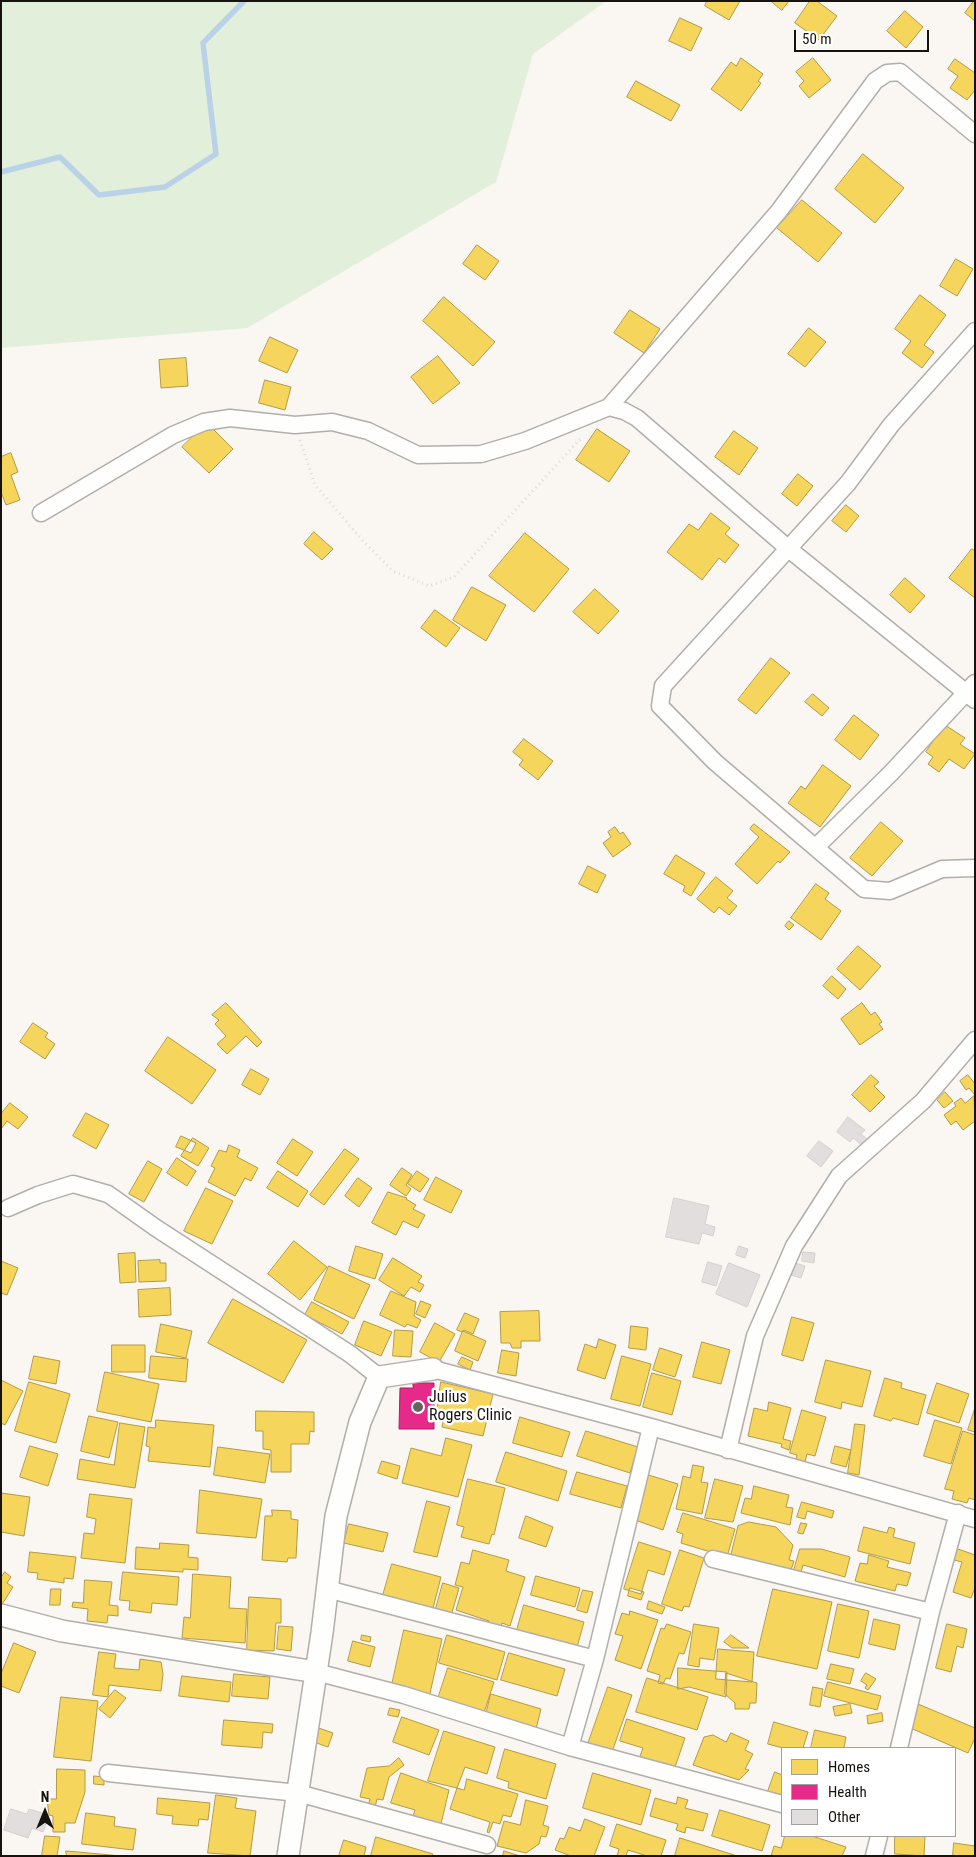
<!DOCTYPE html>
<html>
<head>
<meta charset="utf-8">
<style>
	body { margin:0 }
	#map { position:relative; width:976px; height:1857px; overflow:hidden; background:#faf6f2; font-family:"Roboto Condensed",sans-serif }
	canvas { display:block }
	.frame { position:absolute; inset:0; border:2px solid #16120f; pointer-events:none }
	.legend { position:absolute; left:781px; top:1747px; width:175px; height:90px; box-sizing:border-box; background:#fff; border:1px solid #a2a09f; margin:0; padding:6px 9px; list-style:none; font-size:15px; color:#16120f }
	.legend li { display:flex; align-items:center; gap:10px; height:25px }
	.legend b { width:25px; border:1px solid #a2a09f }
	.north { position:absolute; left:20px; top:1787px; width:50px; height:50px; -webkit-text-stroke:4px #fff; paint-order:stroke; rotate:0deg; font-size:14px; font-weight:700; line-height:20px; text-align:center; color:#16120f }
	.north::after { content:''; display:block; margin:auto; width:18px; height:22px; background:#16120f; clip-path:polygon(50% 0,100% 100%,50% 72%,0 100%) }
	.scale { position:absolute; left:794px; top:30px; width:135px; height:22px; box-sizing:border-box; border:2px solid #16120f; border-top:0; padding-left:6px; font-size:15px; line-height:18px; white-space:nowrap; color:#16120f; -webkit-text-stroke:4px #fff; paint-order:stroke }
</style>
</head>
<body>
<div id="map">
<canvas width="976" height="1857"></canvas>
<div class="frame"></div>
<ul class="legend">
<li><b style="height:14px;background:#f6d55c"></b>Homes</li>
<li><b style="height:14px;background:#e7298a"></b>Health</li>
<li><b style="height:14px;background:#e2dede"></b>Other</li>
</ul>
<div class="north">N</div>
<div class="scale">50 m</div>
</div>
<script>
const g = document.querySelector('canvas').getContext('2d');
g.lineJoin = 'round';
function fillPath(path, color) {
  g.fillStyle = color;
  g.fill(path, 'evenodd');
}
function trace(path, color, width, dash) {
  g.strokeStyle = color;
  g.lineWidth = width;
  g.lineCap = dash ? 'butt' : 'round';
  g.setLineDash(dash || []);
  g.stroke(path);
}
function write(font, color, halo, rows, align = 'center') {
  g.font = font + ' "Roboto Condensed",sans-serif';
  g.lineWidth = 5;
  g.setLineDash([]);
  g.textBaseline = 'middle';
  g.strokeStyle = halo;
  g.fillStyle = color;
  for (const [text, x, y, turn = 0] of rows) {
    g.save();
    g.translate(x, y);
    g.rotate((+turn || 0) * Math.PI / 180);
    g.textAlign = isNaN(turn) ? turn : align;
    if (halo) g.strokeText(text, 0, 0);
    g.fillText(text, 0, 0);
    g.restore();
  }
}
fillPath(new Path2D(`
	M1 1H606L533 54 496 182 247 328 1 348Z`), '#e2efdb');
const homes = new Path2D(`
	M707 1H740L729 20 705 6Z
	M771 1H789L782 10Z
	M810 1H817L837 16 819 40 795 23Z
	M974 1H975V21L965 13Z
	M905 11 923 27 906 48 887 31Z
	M680 18 702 28 691 51 669 41Z
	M741 58 763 74 758 81 761 83 741 111 711 89 731 62 736 66Z
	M813 58 831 80 809 98 799 86 804 81 796 72Z
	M955 59 975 73V90L967 100 950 88 958 76 948 69Z
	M636 81 680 105 671 121 627 97Z
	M863 154 904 188 875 223 835 189Z
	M802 200 842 233 818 262 777 228Z
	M477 245 499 261 485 280 463 264Z
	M956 259 973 269 957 296 940 286Z
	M920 295 946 315 924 345 934 352 922 368 902 353 911 341 895 329Z
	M444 297 495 342 473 366 423 321Z
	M630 310 660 329 644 353 614 333Z
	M809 328 826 342 805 367 788 354Z
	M270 337 298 350 287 373 259 361Z
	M438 356 460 383 433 404 411 377Z
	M186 358 188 386 161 388 159 360Z
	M265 380 291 387 285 410 259 403Z
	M207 423 233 449 209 473 182 447Z
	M597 429 630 451 609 482 576 460Z
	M734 431 758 448 739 475 715 457Z
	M11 453 18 472 11 475 20 500 6 505 1 492V457Z
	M798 474 813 486 797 506 782 494Z
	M846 505 859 516 846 532 832 521Z
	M711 513 730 528 725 534 739 545 725 563 719 558 702 580 667 552 689 524 698 530Z
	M314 532 333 549 322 560 304 544Z
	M525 533 569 569 534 612 489 576Z
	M972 549 975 551V598L949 578Z
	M905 578 925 596 910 613 890 595Z
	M472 587 506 605 486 641 453 620Z
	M595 589 619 611 598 634 573 612Z
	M435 610 460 628 446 647 421 628Z
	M771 658 790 673 756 714 738 700Z
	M813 694 829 708 822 716 805 702Z
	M854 715 879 735 860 760 835 740Z
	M945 725 965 738 960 744 975 754 964 769 949 759 939 772 928 764 933 757 926 752Z
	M524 739 553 761 538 780 519 765 523 760 513 752Z
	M823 765 851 786 820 827 788 803 801 786 805 789Z
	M881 822 903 841 872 876 850 858Z
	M754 824 790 852 780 863 778 861 757 884 735 864 759 837 750 829Z
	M615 827 620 834 623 832 631 844 613 857 603 843 611 837 608 832Z
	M676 855 705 873 691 896 683 891 685 886 664 874Z
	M588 866 606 875 597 893 579 884Z
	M716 877 733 891 727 898 737 906 729 915 719 907 714 913 697 899Z
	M816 884 829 893 825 899 841 911 821 940 791 918Z
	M789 921 794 925 789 930 785 926Z
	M858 946 881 966 860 990 837 969Z
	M832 976 846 989 838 999 823 986Z
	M226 1003 262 1042 257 1047 246 1036 227 1054 217 1044 226 1036 215 1024 219 1020 212 1015Z
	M862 1003 871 1015 875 1012 882 1022 879 1024 883 1029 860 1045 841 1019Z
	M33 1023 48 1033 45 1037 55 1044 45 1059 20 1042Z
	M168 1037 216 1070 192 1104 145 1071Z
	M251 1069 269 1079 260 1095 242 1085Z
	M871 1075 879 1082 874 1086 885 1097 870 1112 852 1095Z
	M968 1075 975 1084V1095L969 1088 966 1090 960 1081Z
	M945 1092 953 1101 944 1108 937 1100Z
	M974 1096 975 1121 963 1130 956 1121 951 1125 944 1115 956 1106 954 1103 961 1098 965 1103Z
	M10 1103 28 1117 18 1129 7 1121 1 1129V1114Z
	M86 1113 109 1125 96 1149 73 1136Z
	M181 1136 196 1143 191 1153 176 1147Z
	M193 1138 209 1148 198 1166 181 1156Z
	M293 1139 313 1152 297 1176 277 1163Z
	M229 1145 240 1150 237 1157 258 1168 251 1181 245 1178 235 1196 208 1182 215 1168 211 1166 219 1150 226 1152Z
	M345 1149 359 1159 324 1205 310 1195Z
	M177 1158 196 1171 187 1186 167 1173Z
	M148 1161 162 1169 144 1202 129 1194Z
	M402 1168 412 1175 406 1185 411 1189 406 1196 390 1185Z
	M278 1171 308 1191 298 1207 267 1188Z
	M417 1171 429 1179 420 1192 408 1184Z
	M436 1177 462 1191 451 1213 424 1200Z
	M358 1178 372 1188 359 1207 345 1196Z
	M206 1188 233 1201 212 1244 184 1231Z
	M388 1192 407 1198 406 1199 416 1205 413 1209 425 1215 418 1228 403 1221 396 1235 372 1223Z
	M294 1241 327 1267 300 1300 268 1274Z
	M356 1246 383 1254 375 1279 349 1271Z
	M135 1253 136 1282 120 1283 118 1254Z
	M393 1258 422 1276 418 1282 424 1285 420 1292 411 1287 404 1296 379 1280Z
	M160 1260V1263H166V1281L139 1282 138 1261Z
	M1 1261 18 1268 7 1295 1 1293Z
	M329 1266 370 1285 354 1319 314 1300Z
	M170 1288 171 1315 139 1317 138 1290Z
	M391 1291 416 1302 414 1316 421 1320 417 1328 407 1324 405 1327 380 1315Z
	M233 1299 307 1340 283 1383 208 1343Z
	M421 1301 431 1305 425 1318 416 1314Z
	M312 1302 349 1322 342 1334 305 1315Z
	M539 1311 540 1341H521V1348H512L510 1343H501L500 1312Z
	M465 1313 479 1319 473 1334 464 1330 462 1332 457 1330Z
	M792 1317 814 1323 803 1361 782 1355Z
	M364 1321 392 1332 381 1356 355 1345Z
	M435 1323 455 1334 439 1362 420 1352Z
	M161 1324 192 1331 186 1358 156 1352Z
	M631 1326 648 1328 646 1350 629 1348Z
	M395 1330 413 1331 411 1357 393 1356Z
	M463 1331 486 1341 478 1361 455 1351Z
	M599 1339 616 1345 605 1379 577 1370 585 1344 596 1348Z
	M702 1342 730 1350 721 1384 693 1377Z
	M112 1345H145V1372H112Z
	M660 1348 682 1355 675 1377 653 1370Z
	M502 1350 519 1353 516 1376 498 1373Z
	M34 1356 60 1361 56 1384 29 1379Z
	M151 1356 188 1359 186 1382 149 1378Z
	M622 1356 651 1364 640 1406 611 1399Z
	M462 1357 473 1362 470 1370 458 1364Z
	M826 1360 871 1371 862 1407 842 1402 841 1409 815 1402Z
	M105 1372 159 1384 151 1422 97 1411Z
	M652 1373 681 1381 672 1415 643 1407Z
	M885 1378 902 1383 901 1388 926 1395 918 1425 893 1418 891 1421 874 1416Z
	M1 1380 23 1391 5 1425 1 1423Z
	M29 1382 70 1394 56 1443 15 1431Z
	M441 1382 493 1394 483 1436 442 1427 444 1415 437 1413Z
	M937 1383 969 1394 959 1423 927 1413Z
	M769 1402 791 1408 783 1439 791 1441 789 1450 781 1447 782 1444 748 1436 754 1408 767 1411Z
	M975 1408V1432L968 1430Z
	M802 1410 826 1417 815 1456 807 1454 805 1462 796 1460 797 1455 790 1453Z
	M256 1411 314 1412V1432L310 1431 309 1444H291V1472H271V1450L263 1449V1431H256Z
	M89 1416 118 1422 109 1458 81 1451Z
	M520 1417 570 1432 562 1457 513 1443Z
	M156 1420 214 1425 210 1467 148 1461 150 1447 146 1446 148 1427 155 1428Z
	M935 1420 962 1428 951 1464 924 1456Z
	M120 1423 145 1427 135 1488 77 1479 80 1459 114 1465Z
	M855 1424 865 1425 859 1475 848 1473Z
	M586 1431 638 1447 630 1473 577 1456Z
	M963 1431 975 1435V1500L969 1498 967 1503 952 1499 954 1491 945 1489Z
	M446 1438 472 1445 458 1497 402 1483 411 1448 441 1456Z
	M30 1446 58 1454 48 1486 20 1477Z
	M835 1446 851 1450 846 1467 831 1463Z
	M218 1447 270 1454 265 1483 214 1475Z
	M506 1452 567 1471 558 1501 496 1482Z
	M382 1461 400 1466 397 1479 378 1473Z
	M693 1465 704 1467 701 1482 708 1483 702 1514 676 1509 683 1476 690 1478Z
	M577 1472 627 1486 621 1508 570 1494Z
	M645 1474 678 1484 663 1530 635 1520 642 1498 638 1497Z
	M468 1479 505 1488 494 1535 492 1534 489 1544 461 1537 464 1527 457 1525Z
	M715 1479 743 1486 733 1522 705 1518Z
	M754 1486 789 1495 786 1507 793 1508 790 1525 741 1513 745 1498 751 1499Z
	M200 1490 262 1499 256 1538 197 1533Z
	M1 1493 30 1497 24 1536 1 1532Z
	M90 1494 132 1499 125 1563 81 1558 84 1533 94 1534 96 1519 87 1517Z
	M427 1501 450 1507 437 1557 414 1552Z
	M802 1502 834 1511 832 1518 807 1511 805 1519 797 1517Z
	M272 1510 291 1511V1519L298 1520 296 1558H288L287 1562 262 1560 265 1516H272Z
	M683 1513 735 1529 727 1557 681 1543 683 1534 677 1532Z
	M526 1516 553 1527 546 1547 519 1538Z
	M749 1522 776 1527 793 1545 789 1560 794 1561 790 1573 730 1558 738 1526Z
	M801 1523 807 1524 803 1534 798 1533Z
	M349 1524 388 1533 383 1552 344 1543Z
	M864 1527 887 1533 889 1527 895 1529 893 1537 915 1543 910 1564 858 1551Z
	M639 1542 671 1552 664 1575 648 1570 641 1594 624 1589Z
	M160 1543 189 1545 188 1557 198 1558V1570L183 1569V1572L135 1569 136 1547 159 1549Z
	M800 1549H821L850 1557 845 1577 803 1565 800 1576 793 1574Z
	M958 1549 975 1555V1588L971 1598 953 1592 962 1562 954 1560Z
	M473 1550 509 1560 506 1571 525 1577 510 1626 502 1623 500 1630 488 1626 489 1621 456 1610 463 1587 455 1585 461 1562 469 1564Z
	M680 1550 704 1558 689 1607 684 1606 682 1611 662 1604Z
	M30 1552 76 1557 73 1579 64 1578V1583L37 1579 38 1573 28 1572Z
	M869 1555 889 1561 887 1567 911 1573 907 1586 897 1584 895 1591 855 1581 860 1563 867 1564Z
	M392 1564 441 1577 432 1612 382 1599Z
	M5 1572 11 1577 7 1583 13 1587 1 1606V1578Z
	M123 1572 179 1577 177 1605 152 1603 151 1613 129 1610 130 1601 120 1600Z
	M193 1574 231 1577 229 1608 247 1609 245 1643 182 1638 184 1617 190 1618Z
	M536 1576 580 1588 575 1607 531 1595Z
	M85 1580 112 1582 109 1605 118 1606V1616L108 1615 107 1623 87 1621 88 1609 72 1607 73 1602 83 1603Z
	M443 1583 459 1588 451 1616 435 1612Z
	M630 1588 644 1592 641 1600 628 1596Z
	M51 1589H61L60 1605H50Z
	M773 1589 832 1602 817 1669 757 1656Z
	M583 1590 593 1592 587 1613 577 1610Z
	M249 1597 281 1599V1623H276L274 1651 247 1650Z
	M649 1601 665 1607 662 1614 647 1609Z
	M838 1604 869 1611 859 1658 828 1651Z
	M524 1605 584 1622 576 1651 516 1634Z
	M630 1611 658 1620 641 1669 615 1660 623 1636 615 1634 622 1613 629 1615Z
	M874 1619 900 1625 895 1650 869 1644Z
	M667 1624 691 1632 684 1654 679 1653 670 1679 666 1678 663 1684 658 1683 660 1675 647 1671 661 1628 664 1629Z
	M694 1624 719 1628 714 1660 700 1658 699 1667 688 1665Z
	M947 1624 967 1629 963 1648 957 1646 951 1672 936 1668Z
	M279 1626 293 1627 291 1651 277 1649Z
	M404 1630 442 1639 429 1698 420 1696 421 1692 392 1685Z
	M362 1635 371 1637 370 1642 361 1640Z
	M447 1635 505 1652 497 1680 439 1663Z
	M731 1635 749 1648H732L724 1642Z
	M353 1641 375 1647 370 1667 348 1661Z
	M14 1643 36 1652 19 1693 1 1686V1674Z
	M718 1649 754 1652 752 1682 716 1679Z
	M99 1652 116 1654 114 1668 139 1670 140 1659 161 1662 163 1674 161 1691 109 1685 108 1697 93 1695Z
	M509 1653 565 1669 557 1696 501 1680Z
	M831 1664 854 1669 850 1684 827 1679Z
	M448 1668 494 1682 483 1716 437 1702Z
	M678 1668 727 1672 726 1697 689 1687 678 1689Z
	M726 1673 757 1683 756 1703H750L749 1709H735V1703L725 1694Z
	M866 1673 876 1679 868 1690 865 1688 867 1685 861 1681Z
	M234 1674 270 1677 268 1699 232 1696Z
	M182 1676 231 1682 229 1702 179 1696Z
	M647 1678 708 1697 697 1730 636 1712Z
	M828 1682 881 1696 877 1710 824 1696Z
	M608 1687 632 1695 612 1752 588 1744Z
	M813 1687 823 1689 820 1707 810 1705Z
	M115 1690 126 1698 110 1718 99 1709Z
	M491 1694 541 1709 536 1729 486 1715Z
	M61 1697 98 1701 91 1761 54 1757Z
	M850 1704 852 1713 835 1716 833 1707Z
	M918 1704 975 1728V1738L968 1753 908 1727Z
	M390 1708 400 1710 398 1717 388 1715Z
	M882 1713 883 1721 868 1724 867 1716Z
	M402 1717 439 1730 429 1755 393 1742Z
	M627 1719 685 1738 674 1770 639 1759 643 1748 620 1741Z
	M224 1720 273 1724 272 1733 263 1732 262 1748 222 1745Z
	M774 1722 808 1732 803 1748H783L768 1744Z
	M313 1726 333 1733 328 1747 308 1740Z
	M815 1730 846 1737 844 1748H811Z
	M444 1731 495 1747 487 1774 465 1767 457 1788 428 1781Z
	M731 1733 749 1741 745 1750 753 1754 745 1769 749 1770 739 1780 693 1765 704 1737 713 1735 726 1742Z
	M505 1749 556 1764 546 1799 508 1788 509 1782 497 1778Z
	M399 1758 404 1765 389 1777 383 1800 377 1799 375 1807 368 1806 370 1799 360 1797 367 1768 389 1766Z
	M57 1769 85 1770V1792L75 1823H65V1832H53V1816L49 1815 47 1799H56Z
	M775 1772 782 1775V1800L767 1794Z
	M401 1773 449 1790 440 1828 412 1820 415 1810 391 1803Z
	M593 1773 651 1790 641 1825 583 1808Z
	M94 1776 104 1777V1785L94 1784Z
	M467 1779 518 1794 511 1817 503 1815 500 1824 493 1822 489 1833 487 1832 490 1822 450 1809 457 1788 464 1790Z
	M216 1795 237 1798 235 1808 256 1811 250 1856 208 1853Z
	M678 1797 688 1800 685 1808 708 1814 703 1831 686 1827 685 1833 676 1830 678 1824 650 1816 655 1798 676 1804Z
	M158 1798 210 1803 208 1820 199 1819 198 1826 172 1824 173 1816 157 1814Z
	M526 1800 548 1806 543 1825 549 1827 546 1837 541 1836 539 1844 526 1853 497 1846 504 1821 520 1825Z
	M720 1810 770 1825 762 1851 712 1836Z
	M86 1813 115 1817 114 1826 136 1829 133 1850 82 1844Z
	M585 1819 605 1827 594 1856H571L555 1850 560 1838 564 1839 569 1827 580 1831Z
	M617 1824 666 1840 661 1856H647L628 1850 626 1856H617L619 1849 610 1846Z
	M45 1836 60 1837 57 1856H42Z
	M785 1836H812L846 1847 842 1856H771L774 1846 781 1848Z
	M895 1836H925L924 1856 895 1854Z
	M376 1837 433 1854 432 1856H371Z
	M680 1838 734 1855V1856H675Z
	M344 1840 366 1847 364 1856H339Z
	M954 1843 975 1846V1856H953Z
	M66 1851 78 1852 121 1856H67Z
	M504 1851 520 1856H503Z`);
fillPath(homes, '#f6d55c');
trace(homes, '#b39a45', 1);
const health = new Path2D(`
	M413 1383H434V1429H399L400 1388H413Z`);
fillPath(health, '#e7298a');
trace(health, '#a82265', 1);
trace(new Path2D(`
	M1 172 60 157 99 195 165 187 216 154 203 43 244 1`), '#b9d2e8', 5.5);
const building = new Path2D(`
	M848 1117 865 1130 861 1134 867 1139 862 1145 853 1138 850 1142 837 1132Z
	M819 1141 833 1151 821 1167 807 1156Z
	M674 1198 709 1206 705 1224 715 1227 713 1236 702 1233 699 1244 666 1237Z
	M739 1246 748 1249 745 1258 736 1255Z
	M803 1252 815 1253 814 1263 802 1261Z
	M788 1261 805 1266 801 1278 784 1273Z
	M708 1262 722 1266 716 1286 702 1282Z
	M729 1263 760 1275 747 1307 716 1294Z
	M11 1809 27 1814 29 1809 49 1815 43 1832 32 1828 28 1838 4 1830Z`);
fillPath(building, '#e2dede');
trace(building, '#d4d0d0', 1);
const minor = new Path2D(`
	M975 331 891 425 848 483 663 686 660 706 715 762 864 889 890 891 942 869 975 868
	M609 407 624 411 637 418 790 550 975 700
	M41 513 173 435 204 422 230 418 295 425 332 422 368 431 418 455 481 454 525 441 609 407 779 211 875 81 887 73 900 72 975 134
	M816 847 891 773 975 683
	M8 1208 38 1195 73 1184 108 1194 156 1228 350 1354 379 1377
	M433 1369 651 1427 975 1519
	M728 1450 755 1336 794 1246 839 1176 923 1101 975 1040
	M713 1559 931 1612
	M327 1589 595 1659
	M316 1672 404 1695 570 1747 782 1804
	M570 1747 595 1659 651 1427
	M899 1748 931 1612 958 1513
	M108 1773 298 1793 487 1845
	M874 1856 879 1836`);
const tertiary = new Path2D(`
	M1 1615 62 1631 316 1672
	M288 1856 322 1633 336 1516 360 1422 379 1377 433 1369`);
trace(minor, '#b2aeac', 19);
trace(tertiary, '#b2aeac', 24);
trace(new Path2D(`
	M300 440 315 485 363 541 393 571 429 586 454 577 582 437`), '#dbdad9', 3, [1, 4]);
trace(minor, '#fefefd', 16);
trace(tertiary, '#fefefd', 21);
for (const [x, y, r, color] of [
	[418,1407,6,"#66625e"]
]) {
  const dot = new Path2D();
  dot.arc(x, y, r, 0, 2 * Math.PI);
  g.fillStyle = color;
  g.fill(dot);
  trace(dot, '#fff', 2);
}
write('16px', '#16120f', '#fff', [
	["Julius",429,1398],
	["Rogers Clinic",429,1416]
], 'left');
</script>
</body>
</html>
